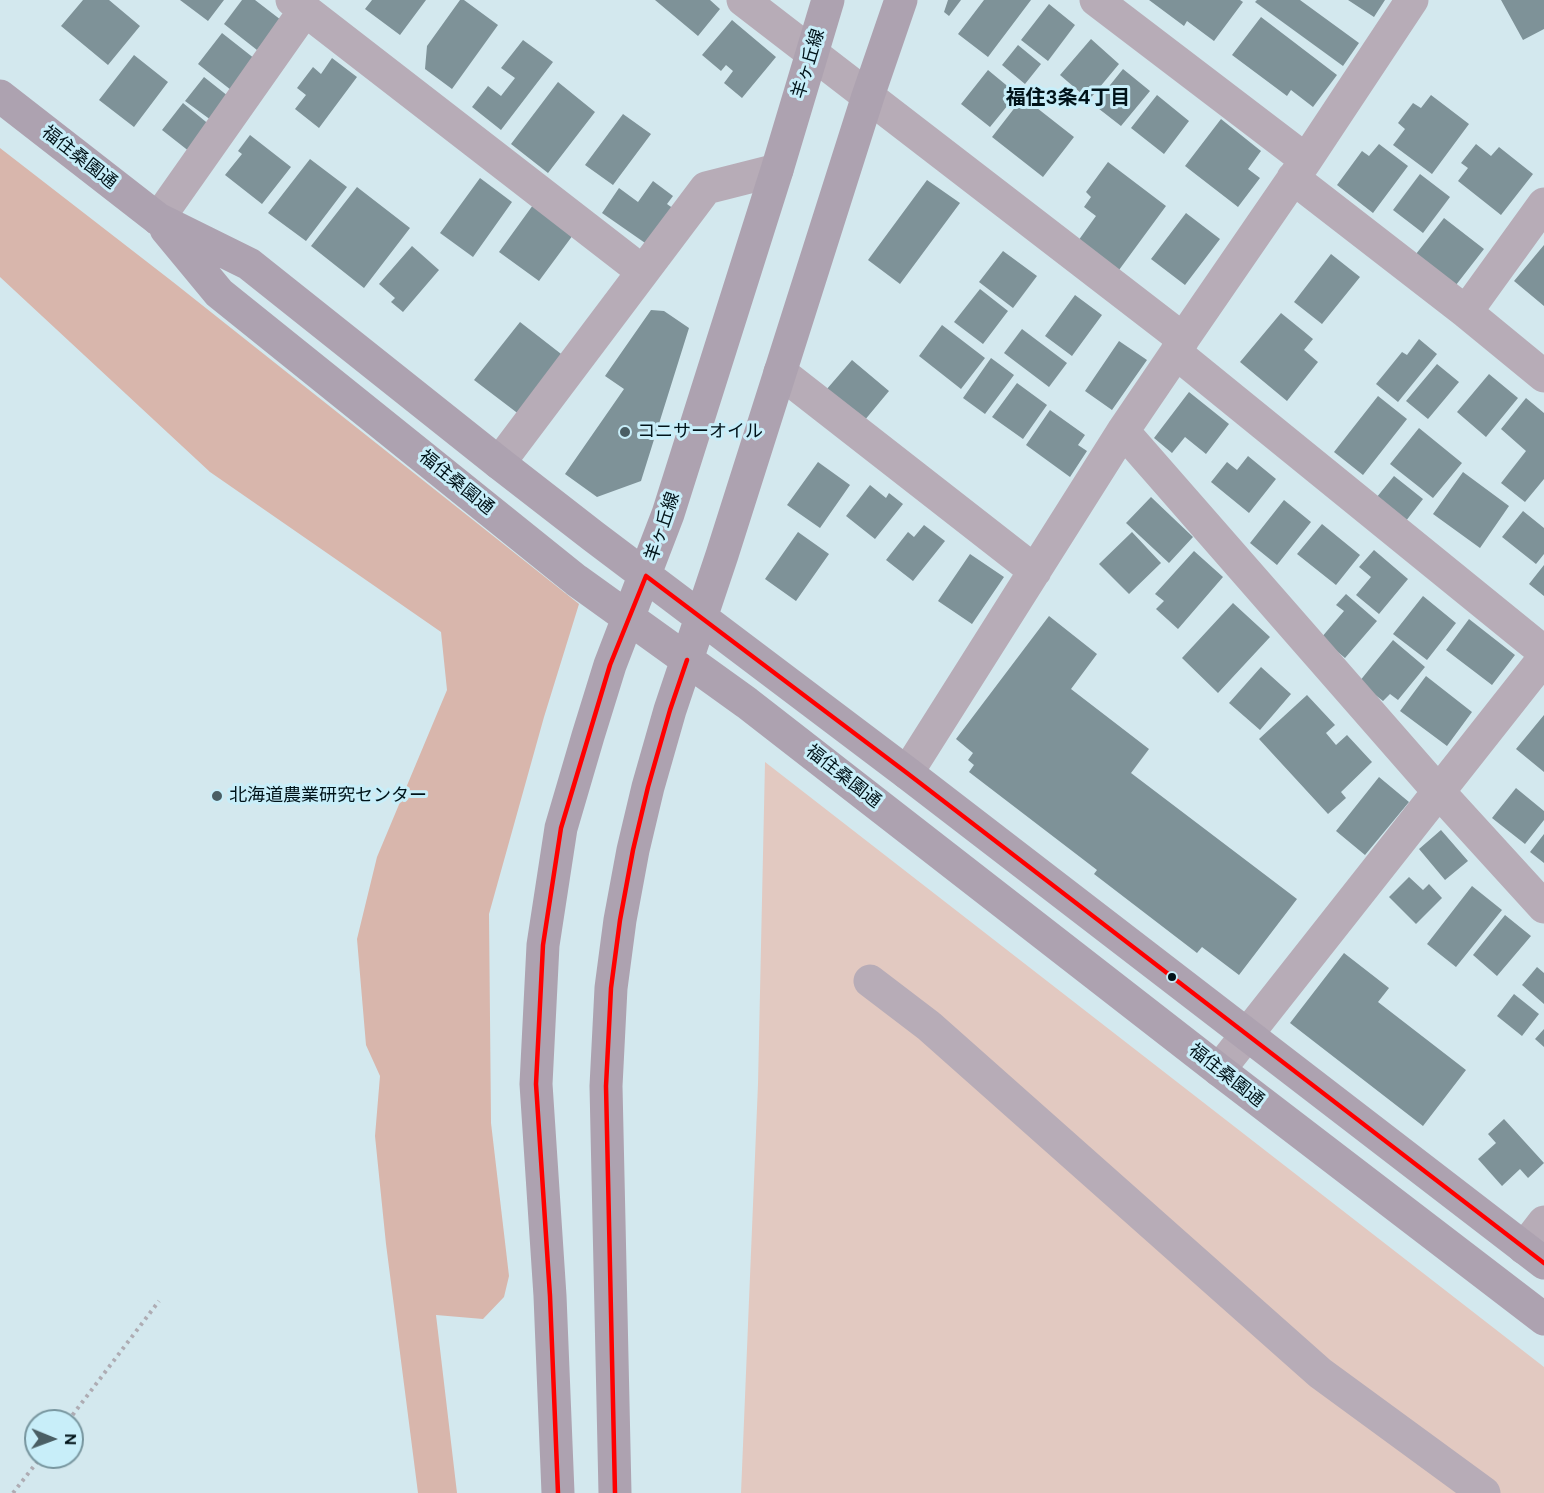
<!DOCTYPE html>
<html>
<head>
<meta charset="utf-8">
<style>
	body { margin:0 }
	#map { position:relative; width:1544px; height:1493px; overflow:hidden; background:#d3e8ee; font-family:"DM Sans",sans-serif }
	canvas { display:block }
	.north { position:absolute; left:24px; top:1409px; width:60px; height:60px; box-sizing:border-box; background:#c8eef9; border:2px solid #78969f; border-radius:50%; rotate:91deg; font-size:16px; font-weight:700; line-height:24px; text-align:center; color:#001319 }
	.north::after { content:''; display:block; margin:auto; width:21px; height:27px; background:#4a5e64; clip-path:polygon(50% 0,100% 100%,50% 72%,0 100%) }
</style>
</head>
<body>
<div id="map">
<canvas width="1544" height="1493"></canvas>
<div class="north">N</div>
</div>
<script>
const g = document.querySelector('canvas').getContext('2d');
g.lineJoin = 'round';
function fillPath(path, color) {
  g.fillStyle = color;
  g.fill(path, 'evenodd');
}
function trace(path, color, width, dash) {
  g.strokeStyle = color;
  g.lineWidth = width;
  g.lineCap = dash ? 'butt' : 'round';
  g.setLineDash(dash || []);
  g.stroke(path);
}
function write(font, color, halo, rows, align = 'center') {
  g.font = font + ' "DM Sans","Noto Sans JP",sans-serif';
  g.lineWidth = 6;
  g.setLineDash([]);
  g.textBaseline = 'middle';
  g.strokeStyle = halo;
  g.fillStyle = color;
  for (const [text, x, y, turn = 0] of rows) {
    g.save();
    g.translate(x, y);
    g.rotate((+turn || 0) * Math.PI / 180);
    g.textAlign = isNaN(turn) ? turn : align;
    if (halo) g.strokeText(text, 0, 0);
    g.fillText(text, 0, 0);
    g.restore();
  }
}
fillPath(new Path2D(`
	M765 762 1544 1367V1493H741L758 1084Z`), '#e2c9c1');
fillPath(new Path2D(`
	M0 148 173 282 579 604 544 717 489 914 491 1123 509 1276 504 1297 483 1319 436 1315 457 1493H418L386 1244 375 1136 380 1076 366 1045 357 939 377 857 447 690 441 632 210 472 0 277Z`), '#d8b6ac');
fillPath(new Path2D(`
	M83 0H109L140 26 108 65 61 26Z
	M180 0H224L208 21Z
	M242 0H255L281 20 257 50 224 24Z
	M372 0H426L400 35 365 9Z
	M460 0H464L498 25 452 89 425 69 427 46Z
	M655 0H710L720 9 698 36Z
	M948 0H961L949 16 944 12Z
	M984 0H1031L988 57 958 34Z
	M1149 0H1240L1243 2 1214 41 1187 21 1184 26Z
	M1257 0H1300L1359 43 1343 66 1255 2Z
	M1348 0H1385L1374 17Z
	M1501 0H1544V29L1523 40Z
	M1049 4 1075 25 1048 61 1021 40Z
	M1261 17 1337 75 1313 107 1291 90 1287 96 1232 55Z
	M732 20 776 57 742 98 724 83 733 71 726 65 721 71 702 55Z
	M222 33 255 59 231 90 198 64Z
	M1091 39 1119 64 1089 100 1060 75Z
	M523 40 553 62 501 130 472 107 488 86 501 96 515 78 501 68Z
	M1018 45 1041 64 1025 84 1002 65Z
	M134 55 168 82 134 127 99 100Z
	M332 58 357 77 319 128 295 109 306 95 297 88 313 67 321 74Z
	M1123 69 1150 91 1121 126 1094 105Z
	M988 70 1017 94 990 127 961 104Z
	M204 77 233 100 215 123 185 101Z
	M558 82 595 112 548 173 511 144Z
	M1157 95 1189 121 1164 154 1131 128Z
	M1431 95 1469 124 1432 174 1393 145 1405 129 1398 123 1413 103 1421 108Z
	M1023 97 1074 137 1043 177 992 137Z
	M183 103 211 126 190 152 162 130Z
	M623 114 651 134 613 185 585 165Z
	M1221 119 1261 151 1248 169 1260 178 1238 207 1185 166Z
	M250 135 291 167 262 204 225 175 242 154 238 151Z
	M1379 144 1408 166 1373 213 1337 185 1362 151 1369 156Z
	M1476 144 1491 156 1499 147 1533 174 1501 215 1458 181 1468 168 1461 163Z
	M310 159 347 187 306 241 268 213Z
	M1108 162 1166 206 1119 270 1078 241 1096 216 1084 207 1091 197 1086 192Z
	M1420 174 1450 197 1423 233 1393 210Z
	M480 178 512 202 473 257 440 233Z
	M927 180 960 203 900 284 868 260Z
	M653 181 673 196 667 204 674 209 648 245 602 213 619 188 638 202Z
	M357 187 410 228 364 288 311 246Z
	M533 205 573 235 539 281 499 252Z
	M1186 213 1220 239 1185 285 1151 259Z
	M1444 218 1484 249 1456 285 1416 254Z
	M1544 245V306L1514 281Z
	M412 246 439 270 403 312 391 302 395 298 379 284Z
	M1003 251 1037 276 1013 308 979 282Z
	M1331 254 1360 277 1322 324 1294 302Z
	M980 289 1008 311 983 344 954 322Z
	M1075 295 1102 315 1072 356 1045 336Z
	M651 310 664 311 689 328 641 481 597 497 565 474 624 389 605 376Z
	M1281 313 1313 339 1304 350 1318 362 1287 401 1240 362Z
	M520 322 565 357 520 415 474 380Z
	M942 325 985 358 961 389 919 356Z
	M1022 329 1067 363 1049 387 1004 353Z
	M1419 339 1437 354 1398 402 1376 384 1402 352 1407 355Z
	M1119 341 1147 360 1112 410 1085 391Z
	M991 358 1014 375 985 414 963 398Z
	M852 360 889 391 864 421 826 390Z
	M1437 364 1459 382 1428 419 1406 401Z
	M1489 374 1518 398 1486 437 1457 412Z
	M1017 383 1047 405 1023 439 992 417Z
	M1189 392 1229 424 1206 454 1185 437 1172 453 1154 438Z
	M1378 396 1407 419 1363 475 1334 452Z
	M1526 398 1544 413V479L1525 502 1501 483 1526 451 1501 429Z
	M1050 410 1085 435 1078 445 1087 451 1070 477 1026 445Z
	M1419 428 1462 463 1433 498 1390 464Z
	M1248 456 1276 479 1249 513 1211 482 1227 462 1237 470Z
	M818 462 850 485 820 528 787 505Z
	M1463 472 1509 506 1480 548 1433 514Z
	M1394 476 1423 499 1402 526 1372 503Z
	M870 485 886 498 889 493 903 504 875 539 846 516Z
	M1151 497 1193 537 1169 563 1126 523Z
	M1284 500 1311 522 1277 565 1250 543Z
	M1523 511 1544 528V554L1536 564 1502 537Z
	M1322 524 1360 555 1336 585 1297 554Z
	M924 525 945 541 913 581 886 560 908 532 914 537Z
	M798 532 829 554 796 601 765 579Z
	M1132 532 1161 563 1129 594 1099 564Z
	M1374 550 1408 579 1379 614 1356 595 1371 577 1359 567Z
	M1194 551 1223 577 1178 629 1156 609 1164 601 1155 594Z
	M970 554 1004 577 972 624 938 601Z
	M1544 565V596L1529 584Z
	M1346 594 1377 621 1345 658 1321 638 1344 611 1336 605Z
	M1423 596 1456 623 1427 660 1393 634Z
	M1233 603 1270 637 1218 693 1182 658Z
	M1049 616 1097 654 1071 689 1149 749 1131 773 1297 899 1239 975 1202 947 1197 953 1094 874 1097 870 969 772 974 765 968 760 973 753 956 739Z
	M1469 619 1515 655 1492 685 1446 650Z
	M1393 640 1425 667 1398 700 1390 694 1383 701 1359 682Z
	M1261 667 1291 694 1260 730 1229 703Z
	M1426 676 1472 712 1447 746 1400 711Z
	M1307 695 1335 725 1326 733 1336 745 1347 735 1372 762 1341 792 1346 798 1328 814 1259 739Z
	M1544 715V772L1516 749Z
	M1379 777 1409 802 1365 855 1336 831Z
	M1516 788 1544 811V820L1525 844 1492 818Z
	M1441 830 1468 861 1445 880 1419 849Z
	M1544 834V863L1530 852Z
	M1409 877 1423 890 1429 884 1442 898 1416 924 1389 897Z
	M1472 886 1502 910 1456 967 1427 944Z
	M1505 915 1531 936 1497 976 1473 955Z
	M1344 953 1389 988 1378 1002 1466 1070 1423 1126 1290 1023Z
	M1537 967 1544 973V1004L1522 985Z
	M1514 994 1539 1014 1522 1036 1497 1016Z
	M1544 1029V1047L1535 1039Z
	M1504 1119 1544 1163 1528 1178 1520 1169 1502 1186 1478 1159 1496 1143 1488 1134Z`), '#7e9298');
trace(new Path2D(`
	M68 1421 159 1301
	M13 1493 41 1457`), '#aeacb3', 4, [3, 4.5]);
trace(new Path2D(`
	M292 0 642 271
	M743 0 1183 339
	M1096 0 1306 160
	M1293 178 1466 312 1544 376
	M158 219 305 10
	M1466 312 1544 204
	M1176 353 1544 652
	M780 372 1035 571
	M1123 431 1439 792 1544 907
	M499 463 706 188 777 170
	M907 773 1123 431 1176 353 1183 339 1306 160 1412 0
	M870 981 929 1026 1320 1373 1484 1493
	M1219 1070 1544 658
	M1524 1248 1544 1222`), '#b7acb7', 33);
trace(new Path2D(`
	M0 96 158 219 249 264 499 463 593 536 907 773 1544 1263
	M166 229 219 293 576 580 747 703 1219 1070 1544 1319
	M558 1493 550 1296 536 1084 543 945 561 828 588 736 610 665 668 514 777 170 828 0
	M615 1493 606 1086 611 988 620 920 633 850 648 787 670 710 722 555 868 96 901 0`), '#ada2b0', 33);
trace(new Path2D(`
	M646 576 907 773 1544 1263
	M558 1493 550 1296 536 1084 543 945 561 828 610 665 646 576
	M615 1493 606 1086 611 988 620 920 633 850 648 787 670 710 687 660`), '#f00', 4.5);
for (const [x, y, r, color] of [
	[625,432,6,"#4a5e64"],
	[217,796,6,"#4a5e64"],
	[1172,977,5,"#001319"]
]) {
  const dot = new Path2D();
  dot.arc(x, y, r, 0, 2 * Math.PI);
  g.fillStyle = color;
  g.fill(dot);
  trace(dot, '#c8eef9', 2);
}
write('18px', '#001319', '#c8eef9', [
	["羊ヶ丘線",809,64,-73],
	["福住桑園通",79,158,38],
	["福住桑園通",456,483,39],
	["羊ヶ丘線",663,527,-71],
	["福住桑園通",843,777,38],
	["福住桑園通",1226,1076,38]
]);
write('18px', '#001319', '#c8eef9', [
	["コニサーオイル",637,432],
	["北海道農業研究センター",229,796]
], 'left');
write('bold 20px', '#001319', '#c8eef9', [
	["福住3条4丁目",1068,99]
]);
</script>
</body>
</html>
